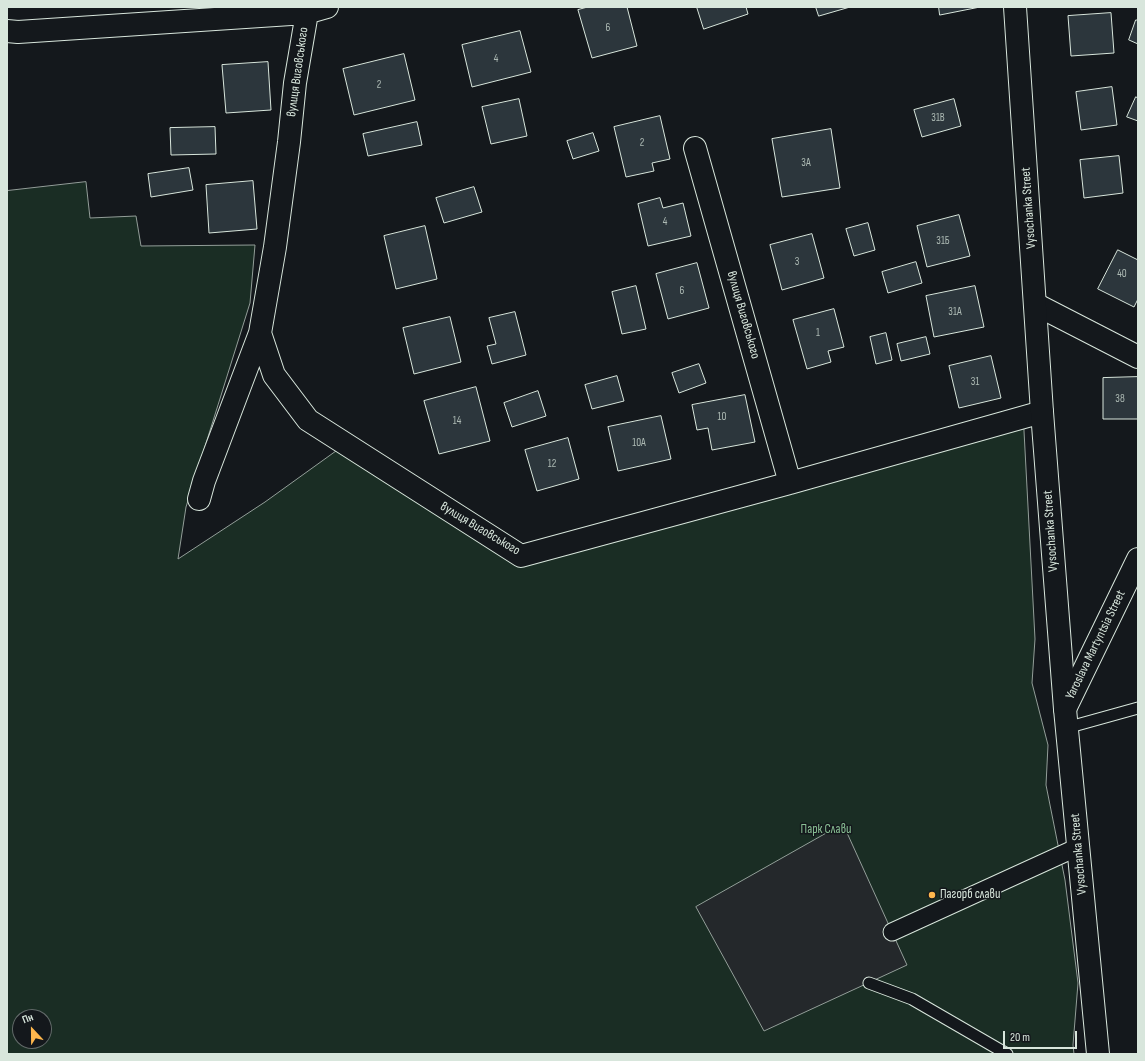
<!DOCTYPE html>
<html>
<head>
<meta charset="utf-8">
<style>
	body { margin:0 }
	#map { position:relative; width:1145px; height:1061px; overflow:hidden; background:#14181c; font-family:"Sofia Sans Condensed",sans-serif }
	canvas { display:block }
	.frame { position:absolute; inset:0; border:8px solid #d8e6dc; pointer-events:none }
	.north { position:absolute; left:12px; top:1009px; width:40px; height:40px; box-sizing:border-box; background:#14181c; border:1px solid #626a69; border-radius:50%; rotate:338deg; font-size:11px; font-weight:700; line-height:16px; text-align:center; color:#d8e6dc }
	.north::after { content:''; display:block; margin:auto; width:14px; height:18px; background:#ffb74d; clip-path:polygon(50% 0,100% 100%,50% 72%,0 100%) }
	.scale { position:absolute; left:1003px; top:1031px; width:74px; height:18px; box-sizing:border-box; border:2px solid #d8e6dc; border-top:0; padding-left:5px; font-size:12px; line-height:14px; white-space:nowrap; color:#d8e6dc; -webkit-text-stroke:3px #14181c; paint-order:stroke }
</style>
</head>
<body>
<div id="map">
<canvas width="1145" height="1061"></canvas>
<div class="frame"></div>
<div class="north">Пн</div>
<div class="scale">20 m</div>
</div>
<script>
const g = document.querySelector('canvas').getContext('2d');
g.lineJoin = 'round';
function fillPath(path, color) {
  g.fillStyle = color;
  g.fill(path, 'evenodd');
}
function trace(path, color, width, dash) {
  g.strokeStyle = color;
  g.lineWidth = width;
  g.lineCap = dash ? 'butt' : 'round';
  g.setLineDash(dash || []);
  g.stroke(path);
}
function write(font, color, halo, rows, align = 'center') {
  g.font = font + ' "Sofia Sans Condensed",sans-serif';
  g.lineWidth = 3;
  g.setLineDash([]);
  g.textBaseline = 'middle';
  g.strokeStyle = halo;
  g.fillStyle = color;
  for (const [text, x, y, turn = 0] of rows) {
    g.save();
    g.translate(x, y);
    g.rotate((+turn || 0) * Math.PI / 180);
    g.textAlign = isNaN(turn) ? turn : align;
    if (halo) g.strokeText(text, 0, 0);
    g.fillText(text, 0, 0);
    g.restore();
  }
}
const green = new Path2D(`
	M86 182 90 218 136 216 141 246 255 245 250 303 186 507 178 559 265 502 354 438 527 550 1023 412 1035 639 1032 683 1048 745 1046 785 1065 880 1078 983 1073 1045 1074 1054H7V191ZM20 1017H44V1041H20Z`);
fillPath(green, '#1a2d24');
trace(green, '#939e99', 1);
const parking = new Path2D(`
	M843 824 907 965 764 1031 696 907Z`);
fillPath(parking, '#24282b');
trace(parking, '#939e99', 1);
const building = new Path2D(`
	M588 7H627L637 46 592 58 578 10Z
	M697 7H746L748 14 704 29Z
	M816 7H850L819 16Z
	M939 7H980L940 15Z
	M1111 13 1114 53 1071 56 1068 16Z
	M1136 20H1138V44L1129 40Z
	M520 31 531 72 472 87 462 45Z
	M404 54 415 100 354 115 343 69Z
	M268 62 271 110 226 113 222 65Z
	M1112 87 1117 125 1081 130 1076 92Z
	M1136 97 1138 98V121L1127 117Z
	M519 99 527 136 491 144 482 107Z
	M954 99 961 126 922 137 914 110Z
	M660 116 670 159 652 163 654 171 626 177 614 127Z
	M417 122 422 145 368 156 363 134Z
	M215 127 216 154 171 155 170 128Z
	M831 129 840 188 782 197 772 139Z
	M593 133 599 151 573 159 567 141Z
	M1119 156 1123 193 1084 198 1080 160Z
	M189 168 193 190 151 197 148 174Z
	M253 181 257 229 209 233 206 185Z
	M474 187 482 212 444 223 436 198Z
	M660 198 663 208 683 203 691 236 648 246 638 204Z
	M959 215 970 256 927 267 917 226Z
	M868 223 875 250 854 256 846 229Z
	M425 226 437 279 396 289 384 236Z
	M812 234 824 278 782 290 770 245Z
	M1118 250 1138 260V299L1134 307 1098 289Z
	M916 262 922 283 888 293 882 272Z
	M697 263 709 308 668 319 656 274Z
	M636 286 646 329 622 334 612 292Z
	M975 286 984 327 934 337 926 296Z
	M834 309 844 347 828 351 831 362 807 369 793 320Z
	M515 312 526 355 492 364 487 346 496 344 489 318Z
	M450 317 461 362 414 374 403 328Z
	M886 333 892 360 876 364 870 337Z
	M926 337 930 354 901 361 897 344Z
	M991 356 1001 398 959 408 949 366Z
	M699 364 706 383 679 393 672 373Z
	M617 376 624 401 592 409 585 385Z
	M1138 377V419H1103V378Z
	M476 387 490 441 439 454 424 401Z
	M538 391 546 416 512 427 504 403Z
	M745 395 755 442 712 450 708 428 697 430 692 405Z
	M661 416 671 459 618 471 608 427Z
	M568 438 579 479 537 491 525 450Z`);
fillPath(building, '#2c363c');
trace(building, '#d8e6dc', 1);
const service = new Path2D(`
	M1066 728 1138 708
	M869 983 912 999 1007 1054`);
const pedestrian = new Path2D(`
	M892 932 1078 847`);
const minor = new Path2D(`
	M7 31 18 32 306 13 327 7
	M695 148 790 483
	M1035 304 1138 357
	M260 333 274 375 308 420 521 556 790 483 1042 412
	M199 499 204 481 260 333 275 247 289 142 295 83 308 7
	M1065 709 1138 559`);
const tertiary = new Path2D(`
	M1015 7 1042 412 1065 709 1098 1054`);
trace(service, '#d8e6dc', 13);
trace(pedestrian, '#d8e6dc', 19);
trace(minor, '#d8e6dc', 24);
trace(tertiary, '#d8e6dc', 24);
trace(service, '#14181c', 11);
trace(pedestrian, '#14181c', 17);
trace(minor, '#14181c', 22);
trace(tertiary, '#14181c', 22);
for (const [x, y, r, color] of [
	[932,895,4,"#ffb74d"]
]) {
  const dot = new Path2D();
  dot.arc(x, y, r, 0, 2 * Math.PI);
  g.fillStyle = color;
  g.fill(dot);
  trace(dot, '#14181c', 1.5);
}
write('11px', '#adbab4', null, [
	["6",608,28],
	["4",496,59],
	["2",379,85],
	["31В",938,118],
	["2",642,143],
	["3А",806,163],
	["4",665,222],
	["31Б",943,241],
	["3",797,262],
	["40",1122,274],
	["6",682,291],
	["31А",955,312],
	["1",818,333],
	["31",975,382],
	["38",1120,399],
	["10",722,417],
	["14",457,421],
	["10А",639,443],
	["12",552,464]
]);
write('13px', '#d8e6dc', '#14181c', [
	["вулиця Виговського",298,72,-82],
	["Vysochanka Street",1029,208,-94],
	["вулиця Виговського",743,315,74],
	["вулиця Виговського",480,529,31],
	["Vysochanka Street",1051,531,-94],
	["Yaroslava Martyntsia Street",1096,645,-64],
	["Vysochanka Street",1079,854,-95]
]);
write('13px', '#8ac095', '#14181c', [
	["Парк Слави",826,830]
]);
write('13px', '#d8e6dc', '#14181c', [
	["Пагорб слави",940,895]
], 'left');
</script>
</body>
</html>
